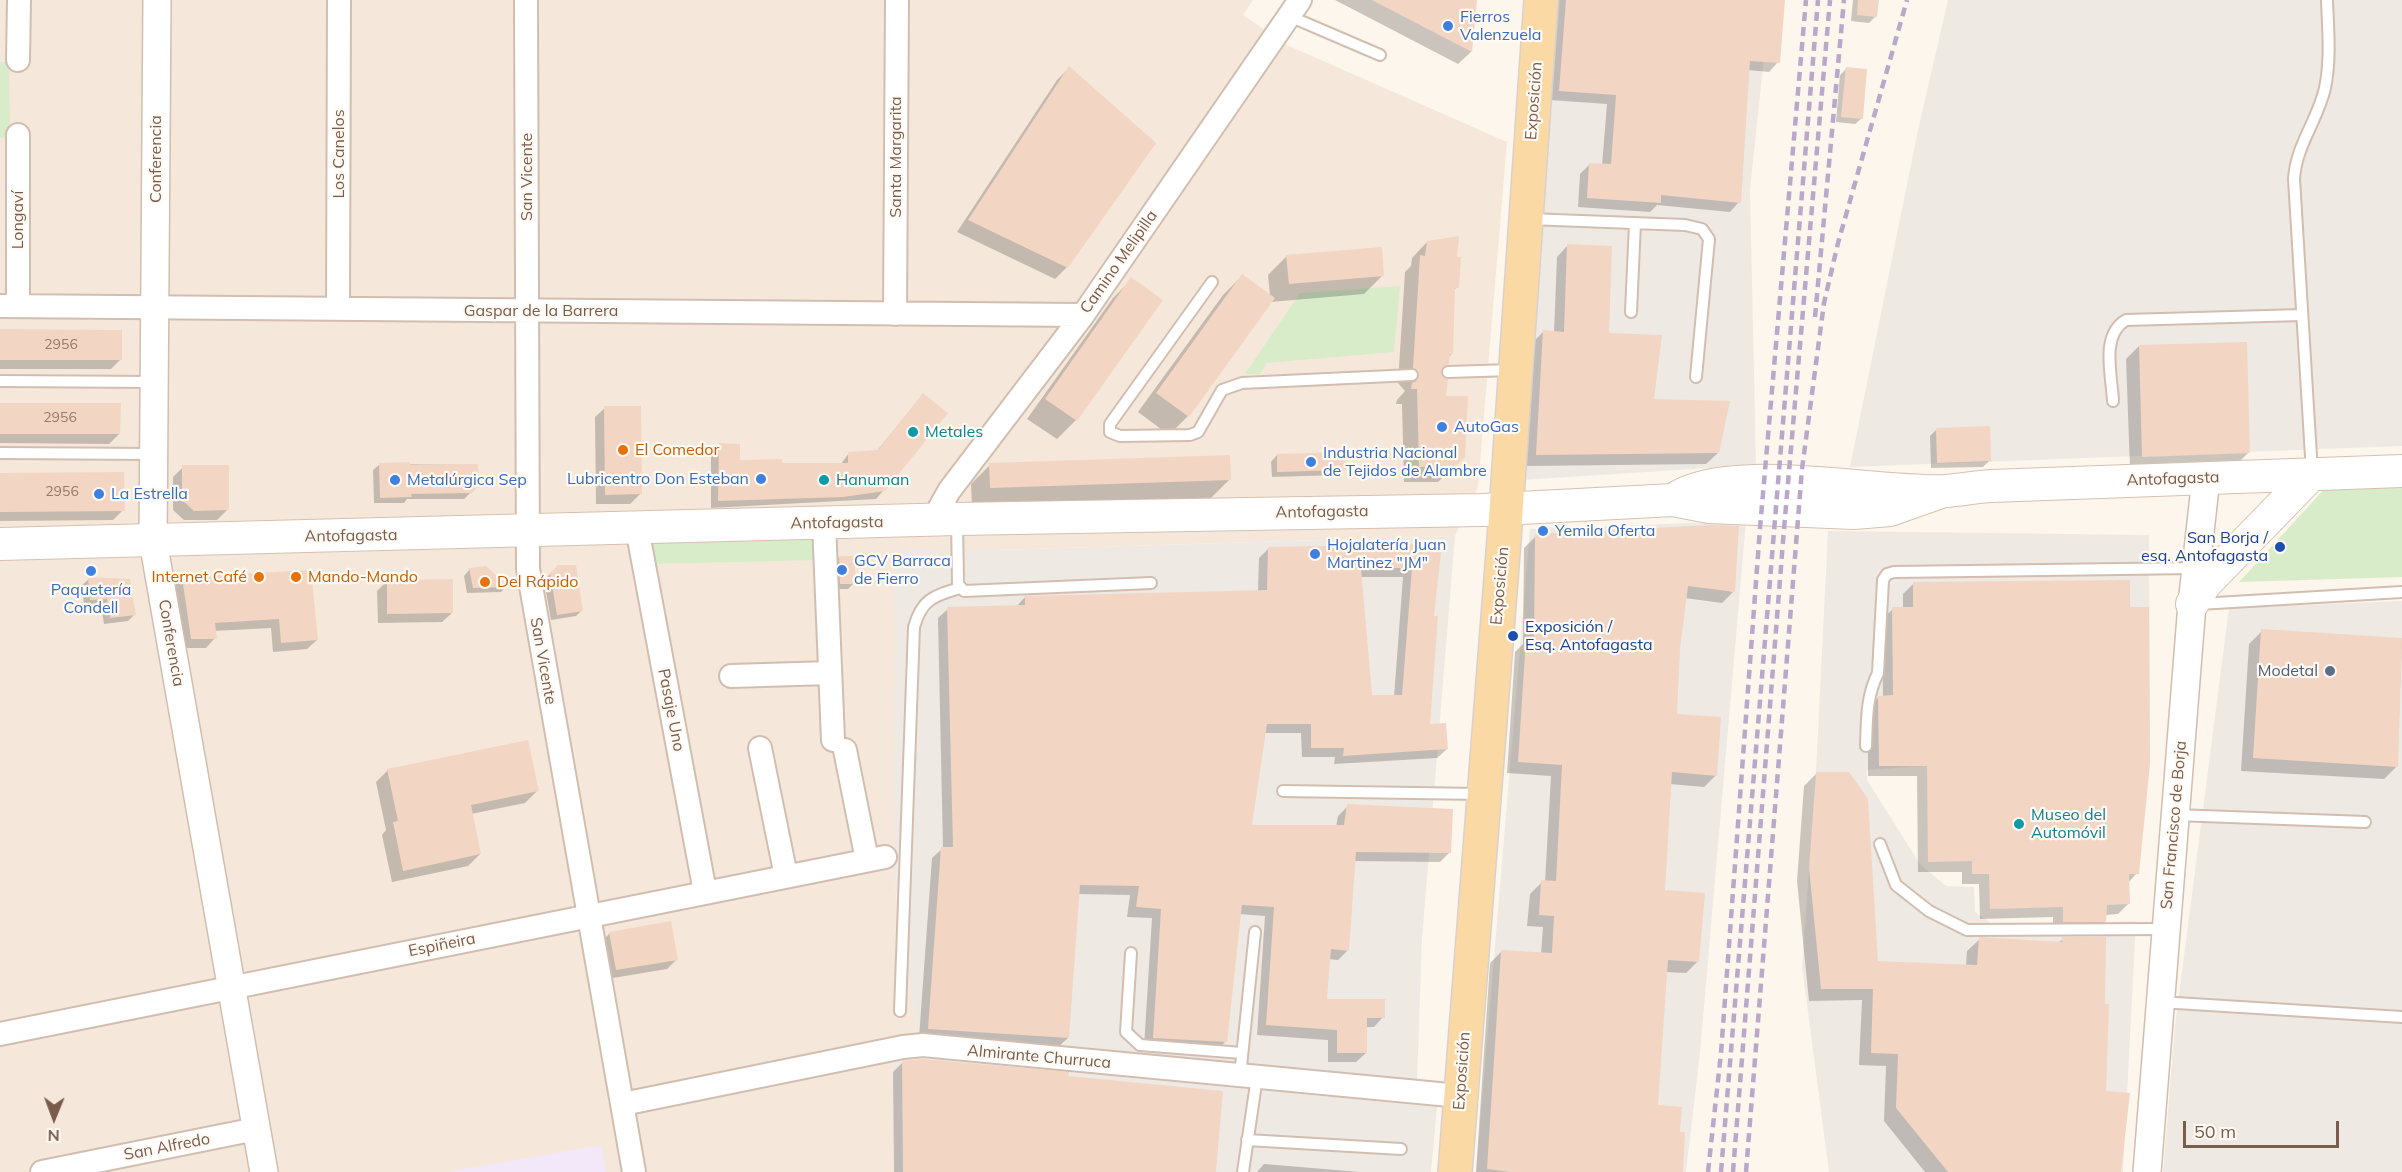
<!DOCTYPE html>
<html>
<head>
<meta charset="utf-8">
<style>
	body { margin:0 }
	#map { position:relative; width:2402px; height:1172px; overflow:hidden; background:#fdf6ec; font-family:Mulish,sans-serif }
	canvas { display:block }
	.north { position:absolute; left:24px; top:1088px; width:60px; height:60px; -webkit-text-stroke:4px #fffaf3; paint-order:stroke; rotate:181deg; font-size:16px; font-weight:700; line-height:24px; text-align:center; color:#7a5c4d }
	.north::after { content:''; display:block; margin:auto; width:21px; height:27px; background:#7a5c4d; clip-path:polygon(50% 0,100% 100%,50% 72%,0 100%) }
	.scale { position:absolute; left:2183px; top:1121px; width:156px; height:27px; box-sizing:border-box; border:3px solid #7a5c4d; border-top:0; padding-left:8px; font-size:18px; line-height:21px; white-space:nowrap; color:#7a5c4d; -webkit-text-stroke:4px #fffaf3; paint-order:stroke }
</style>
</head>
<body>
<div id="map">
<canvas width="2402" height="1172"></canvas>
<div class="north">N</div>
<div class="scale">50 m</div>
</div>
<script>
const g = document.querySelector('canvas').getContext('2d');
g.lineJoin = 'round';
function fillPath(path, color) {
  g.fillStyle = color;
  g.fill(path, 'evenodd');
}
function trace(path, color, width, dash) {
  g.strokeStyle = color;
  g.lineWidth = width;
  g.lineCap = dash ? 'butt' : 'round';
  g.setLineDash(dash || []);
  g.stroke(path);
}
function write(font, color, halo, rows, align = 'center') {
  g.font = font + ' Mulish,sans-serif';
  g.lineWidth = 4.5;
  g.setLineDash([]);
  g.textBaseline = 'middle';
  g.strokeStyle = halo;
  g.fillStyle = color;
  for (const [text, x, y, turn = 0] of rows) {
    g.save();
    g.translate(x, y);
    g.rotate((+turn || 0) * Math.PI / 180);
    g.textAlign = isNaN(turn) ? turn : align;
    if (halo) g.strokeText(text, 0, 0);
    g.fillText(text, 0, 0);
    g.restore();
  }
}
fillPath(new Path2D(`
	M0 0H1253L1243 15 1287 45 1507 142 1478 487 1455 536 996 550H894V880L917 1033 892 1043 895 1172H0Z`), '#f5e8da');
fillPath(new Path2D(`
	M1560 0H1770L1750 190 1756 465 1521 480Z
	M1948 0H2402V446L1850 467 1918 130Z
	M1746 521 1700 1053 1686 1172H1476L1530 529Z
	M1828 531 2149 535 2150 765 1927 766 1867 770V780L1920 864 1946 886 1974 887 1975 912 1994 925 2136 921 2123 1172H1829L1802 966 1816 772Z
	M1455 536 1422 939 1417 1080 917 1033 894 880V550H996Z
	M2402 601V1172H2163L2175 1026 2229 608Z
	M892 1055 1437 1107 1431 1172H895Z`), '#efe9e4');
fillPath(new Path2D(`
	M601 1145 606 1172H447Z`), '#f3e8fa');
fillPath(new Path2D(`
	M0 62H9L10 138H0Z
	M1400 286 1394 352 1267 363 1260 374H1245L1300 293Z
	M2402 483V577L2239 582 2328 485Z
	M822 535V560L651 564 646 540Z`), '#d8ecc9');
fillPath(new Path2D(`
	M1335 0H1475L1471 52 1458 64Z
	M1557 0H1783L1778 62 1769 72 1748 70 1739 202 1730 212 1657 205 1650 212 1578 207 1580 174 1590 164 1602 165 1607 104 1550 100Z
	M1853 0H1877L1876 16 1869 23 1851 21Z
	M1069 68 1067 267 1055 279 957 232 1057 80Z
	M1846 69 1862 118 1855 124 1836 122 1840 75Z
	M1427 242 1455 259 1457 287 1453 291 1452 353 1439 372 1454 466 1438 482H1404L1402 404H1396L1397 400 1405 391 1398 383 1405 272 1411 266 1412 258Z
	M1568 245 1607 334 1652 401 1718 453 1706 464 1526 466 1532 343 1543 332 1554 333 1557 257Z
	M1287 256 1383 275 1364 294 1270 302 1188 416 1169 435 1138 412 1223 295 1242 276 1270 296 1268 275Z
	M1132 279 1161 300 1076 420 1057 439 1027 419 1113 298Z
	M0 330 120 360 111 369H0Z
	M2139 346 2248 453 2235 466 2130 469 2126 359Z
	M916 403 884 490 876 499 711 508V453L719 445 738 461 781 465 841 464 849 453 876 452Z
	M0 404 119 434 109 444 0 443Z
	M605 408 640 494 630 504H596L595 417Z
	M1936 430 1990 460 1983 467 1931 468 1930 436Z
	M1277 455 1344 469 1338 475 1272 477 1271 462Z
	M380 464 477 465 471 492 464 499H407L404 503H374L373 470Z
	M990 465 1229 480 1210 499 972 507 971 484Z
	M183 467 227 510 217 520H184L173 510V477Z
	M0 475 123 510 113 520 0 521Z
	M1536 536 1733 592 1722 603 1685 598 1678 649 1676 715 1716 775 1704 787 1670 784 1664 891 1698 961 1686 973 1666 972 1657 1106 1678 1133 1681 1172H1476L1490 963 1502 951 1541 954 1543 927 1527 926 1530 894 1542 882H1545L1551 776 1507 773 1515 652 1523 644 1524 548Z
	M1441 545 1432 617 1428 725 1447 749 1437 758 1334 764 1335 757H1302L1301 733H1264L1250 826 1336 827 1338 816 1348 806 1450 852 1440 862 1354 861 1348 950 1338 960 1328 959 1326 1000 1383 1017 1374 1027H1366V1053L1356 1062H1328V1040L1257 1035 1265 916 1239 914 1226 1041 1216 1051 1144 1047 1152 918 1127 917 1130 895 1078 894 1068 1038 1058 1047 919 1038 932 858 943 848 938 618 948 609 1016 607 1025 597 1258 591 1259 558 1269 548ZM1361 577H1403L1394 697H1371Z
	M839 557 854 583 848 589H834L833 564Z
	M558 566 582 610 576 616 551 620 544 580Z
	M470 569 506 587 501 592 467 593 464 576Z
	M309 572 317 640 307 649 273 652 271 628 214 631 215 638 206 648H182L173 587 182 578Z
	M89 579 134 615 128 621 104 624 101 605 84 606 82 585Z
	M387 581 452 613 442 622 378 623 377 591Z
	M1913 584 2137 873 2128 883 2129 903 2118 914 2105 915V921L2094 932H2053V917L1980 919 1979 884H1962V872H1918L1917 776H1868V708L1879 697H1883L1882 619 1893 609 1903 608V594Z
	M2262 631 2402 640 2397 766 2384 779 2241 771 2249 644Z
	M388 770 537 791 525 803 471 814 480 854 468 866 392 882 382 835 386 830 376 782Z
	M1817 773 1877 963 1966 966 1967 951 1980 939 2058 943 2063 939 2104 1092 2120 1172H1925L1884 1121 1886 1066 1859 1065 1862 1000 1809 1001 1797 881 1804 786Z
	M610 933 677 959 667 969 607 979 600 943Z
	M903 1062 1067 1078 1214 1172H894L893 1072Z
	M1264 1164 1360 1172H1257Z`), '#0003');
fillPath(new Path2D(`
	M1372 0H1477L1472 52Z
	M1566 0H1785L1780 63 1750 61 1741 203 1661 195V203L1587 198 1589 163 1611 164 1616 95 1559 91Z
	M1858 0H1879L1877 17 1857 15Z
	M1069 66 1156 143 1068 268 968 220Z
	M1846 67 1867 69 1863 119 1841 117Z
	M1459 236 1457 257H1461L1459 288H1455L1453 354H1450L1449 364 1444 366 1441 372 1442 376 1448 379 1446 396H1468L1465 457 1455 467H1419L1417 389H1411L1412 383 1416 381 1419 375 1413 368 1420 255 1425 256 1427 241Z
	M1567 244 1612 246 1609 333 1662 335 1654 399 1730 401 1719 453 1536 455 1543 330 1564 332Z
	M1382 247 1384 276 1289 284 1286 255Z
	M1242 274 1275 298 1189 417 1156 393Z
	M1131 277 1163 300 1077 421 1045 399Z
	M0 329 122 330V360H0Z
	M2247 342 2250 453 2142 457 2139 345Z
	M923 393 948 413 885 491 843 497 718 501 719 443 740 444V460L782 459V463H848V452L878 450Z
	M0 403H121L120 434H0Z
	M604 406H641L642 494 605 495Z
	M1990 426 1991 461 1937 463 1936 428Z
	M1345 452 1346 470 1277 472V454Z
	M1230 455 1231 480 990 488 989 463Z
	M410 462V465L478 464 479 485 472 493 411 494 412 497 380 498 379 463Z
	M182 465H229V510L194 511 182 500Z
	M124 472 125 511 0 512V473Z
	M1712 525 1739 526 1735 592 1688 586 1680 649 1677 714 1721 717 1717 776 1672 772 1665 890 1705 893 1699 962 1668 960 1658 1105 1682 1107 1680 1132H1685L1683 1172H1510L1487 1169 1501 950 1552 953 1554 916 1539 915 1541 880 1556 881 1562 765 1518 762 1526 638 1534 639 1535 534Z
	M1442 544 1434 616H1438L1430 724 1446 723 1448 749 1343 756 1344 748H1311V724H1267L1252 825H1344L1347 804 1453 809 1451 853 1356 852 1349 951 1331 949 1327 999H1385V1018H1367V1053H1337V1030L1266 1025 1274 907 1242 905 1227 1042 1153 1038 1161 909 1136 907 1139 886 1080 885 1069 1038 928 1029 941 847H953L947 607 1025 605V596L1267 590 1268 547ZM1361 568H1412L1402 695H1372Z
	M839 556H854L856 584H840Z
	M558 565H576L583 611 557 615 550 573Z
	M486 566 508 587 473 588 469 568Z
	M311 570 318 640 281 643 279 619 215 623 217 639H191L182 577Z
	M88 577 130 579 136 615 110 618 107 599 90 600Z
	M453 579V613L387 614V580Z
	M2130 580V607H2149L2150 764 2139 874H2129L2130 904 2107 905 2106 922H2063V907L1990 909 1989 874H1972V861L1928 862 1927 766H1879L1878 696 1893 695 1892 607H1913V582Z
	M2261 629 2402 638 2398 767 2253 758Z
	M528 740 539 791 471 805 481 854 403 871 393 822 398 821 387 769Z
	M1816 772H1849L1868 799 1878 961 1977 965 1979 937 2062 942V937H2106L2105 1004H2109L2106 1091 2130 1093 2121 1172H1948L1896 1108 1898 1054 1871 1053 1873 989H1821L1809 868Z
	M671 921 678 960 616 970 609 932Z
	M922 1059 1069 1072 1068 1076 1223 1091 1216 1172H903L902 1061Z`), '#f3d5c3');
const service = new Path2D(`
	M1289 16 1380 55
	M1529 219 1685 225 1702 229 1709 239 1696 377
	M1212 282 1110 424V432L1120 436 1190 435 1198 432 1222 390 1242 383 1412 375
	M1631 312 1635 223
	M1448 372 1512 370
	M0 381 153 382
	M2113 401C2112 376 2100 335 2126 320L2302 315
	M0 453 153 454
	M2312 473 2294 179C2296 145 2318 120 2325 88 2331 59 2328 29 2327 0
	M957 520 958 584 964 591 1151 583
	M2199 604 2402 592
	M1866 746C1867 720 1866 697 1878 673L1883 580 1887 574 1894 572 2196 568
	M1283 791 1480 794
	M2175 815 2365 822
	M1880 844 1896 885 1929 911 1967 930 2165 929
	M1131 953 1126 1032 1140 1045 1242 1053
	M2160 1002 2402 1017
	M900 1011 914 627C922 599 933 596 960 588
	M1240 1076 1255 932
	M1247 1140 1401 1149
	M1243 1172 1257 1077`);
const minor = new Path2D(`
	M526 0 528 569 634 1172
	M18 60 19 0
	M0 306 1083 315
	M18 306V135
	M338 309 339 0
	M895 314 897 0
	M933 520 949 491 1083 315 1300 0
	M824 523 833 740
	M637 528 705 892
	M731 676 830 673
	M760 748 786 876
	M845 750 867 860
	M0 1034 885 857
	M623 1104 903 1047 923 1045 1460 1096
	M42 1172 256 1129`);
const tertiary = new Path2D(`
	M157 0 153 541 264 1172
	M2147 1172 2192 604 2206 478`);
const secondary = new Path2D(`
	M1673 500C1725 461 1877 494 1945 491 1960 490 1975 487 1991 486L2402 471
	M0 544 957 519 1482 510 1673 500 1709 507 1854 513 1890 510 1944 491
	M2192 604 2205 584 2312 474`);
const primary = new Path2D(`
	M1455 1172 1504 540 1541 0`);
trace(service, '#d1beb0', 14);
trace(minor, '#d1beb0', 26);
trace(tertiary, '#d1beb0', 30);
trace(secondary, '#d6c0b0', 34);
trace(primary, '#dad1cd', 36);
trace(service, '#fff', 10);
trace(minor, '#fff', 22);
trace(tertiary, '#fff', 27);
trace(secondary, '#fff', 32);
trace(primary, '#fbd9a5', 33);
trace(new Path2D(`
	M1815 317 1844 0
	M1708 1172 1721 1053 1760 528 1806 0
	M1721 1172 1818 0
	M1733 1172 1784 529 1830 0
	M1746 1172 1802 469 1824 303 1838 243 1907 0`), '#b9a8c9', 4.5, [9, 6]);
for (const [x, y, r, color] of [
	[1448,26,6,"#3f7fe0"],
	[1442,427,6,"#3f7fe0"],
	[913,432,6,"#0f9aa8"],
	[623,450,6,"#e8710a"],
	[1311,462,6,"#3f7fe0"],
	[761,479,6,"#3f7fe0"],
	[395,480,6,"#3f7fe0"],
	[824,480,6,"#0f9aa8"],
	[99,494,6,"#3f7fe0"],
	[1543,531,6,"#3f7fe0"],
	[2280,547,6,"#1a4fb4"],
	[1315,554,6,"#3f7fe0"],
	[842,570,6,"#3f7fe0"],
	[91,571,6,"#3f7fe0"],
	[259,577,6,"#e8710a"],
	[296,577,6,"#e8710a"],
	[485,582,6,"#e8710a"],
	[1513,636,6,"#1a4fb4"],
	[2330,671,6,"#5c6f8a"],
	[2019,824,6,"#0f9aa8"]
]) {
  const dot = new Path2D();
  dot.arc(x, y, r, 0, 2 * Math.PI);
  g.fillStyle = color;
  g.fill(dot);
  trace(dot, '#fffaf3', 2);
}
write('14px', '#987a6a', null, [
	["2956",61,345],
	["2956",60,418],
	["2956",62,492]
]);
write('16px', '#366cbe', '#fffaf3', [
	["Fierros",1460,17],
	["Valenzuela",1460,35],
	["AutoGas",1454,427],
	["Industria Nacional",1323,453],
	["de Tejidos de Alambre",1323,471],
	["Lubricentro Don Esteban",749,479,"right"],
	["Metalúrgica Sep",407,480],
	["La Estrella",111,494],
	["Yemila Oferta",1555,531],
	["Hojalatería Juan",1327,545],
	["Martinez \"JM\"",1327,563],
	["GCV Barraca",854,561],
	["de Fierro",854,579],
	["Paquetería",91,590,"center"],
	["Condell",91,608,"center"]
], 'left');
write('16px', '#7a5c4d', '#fffaf3', [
	["Exposición",1534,101,-86],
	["Los Canelos",339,154,-90],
	["Santa Margarita",896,157,-90],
	["Conferencia",156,159,-90],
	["San Vicente",527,177,-90],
	["Longaví",18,220,-90],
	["Camino Melipilla",1119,262,-55],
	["Gaspar de la Barrera",541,311],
	["Antofagasta",2173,479,-2],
	["Antofagasta",1322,512,-1],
	["Antofagasta",837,523,-1],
	["Antofagasta",351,536,-1],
	["Exposición",1500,586,-85],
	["Conferencia",171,643,80],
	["San Vicente",543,661,80],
	["Pasaje Uno",671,710,79],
	["San Francisco de Borja",2174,825,-85],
	["Espiñeira",442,945,-11],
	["Almirante Churruca",1039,1057,5],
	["Exposición",1462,1071,-86],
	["San Alfredo",167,1147,-11]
]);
write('16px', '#0d838f', '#fffaf3', [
	["Metales",925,432],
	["Hanuman",836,480],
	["Museo del",2031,815],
	["Automóvil",2031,833]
], 'left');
write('16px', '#c56008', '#fffaf3', [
	["El Comedor",635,450],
	["Internet Café",247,577,"right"],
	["Mando-Mando",308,577],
	["Del Rápido",497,582]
], 'left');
write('16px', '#164399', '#fffaf3', [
	["San Borja /",2268,538],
	["esq. Antofagasta",2268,556],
	["Exposición /",1525,627,"left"],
	["Esq. Antofagasta",1525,645,"left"]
], 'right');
write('16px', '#4e5e75', '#fffaf3', [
	["Modetal",2318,671]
], 'right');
</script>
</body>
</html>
